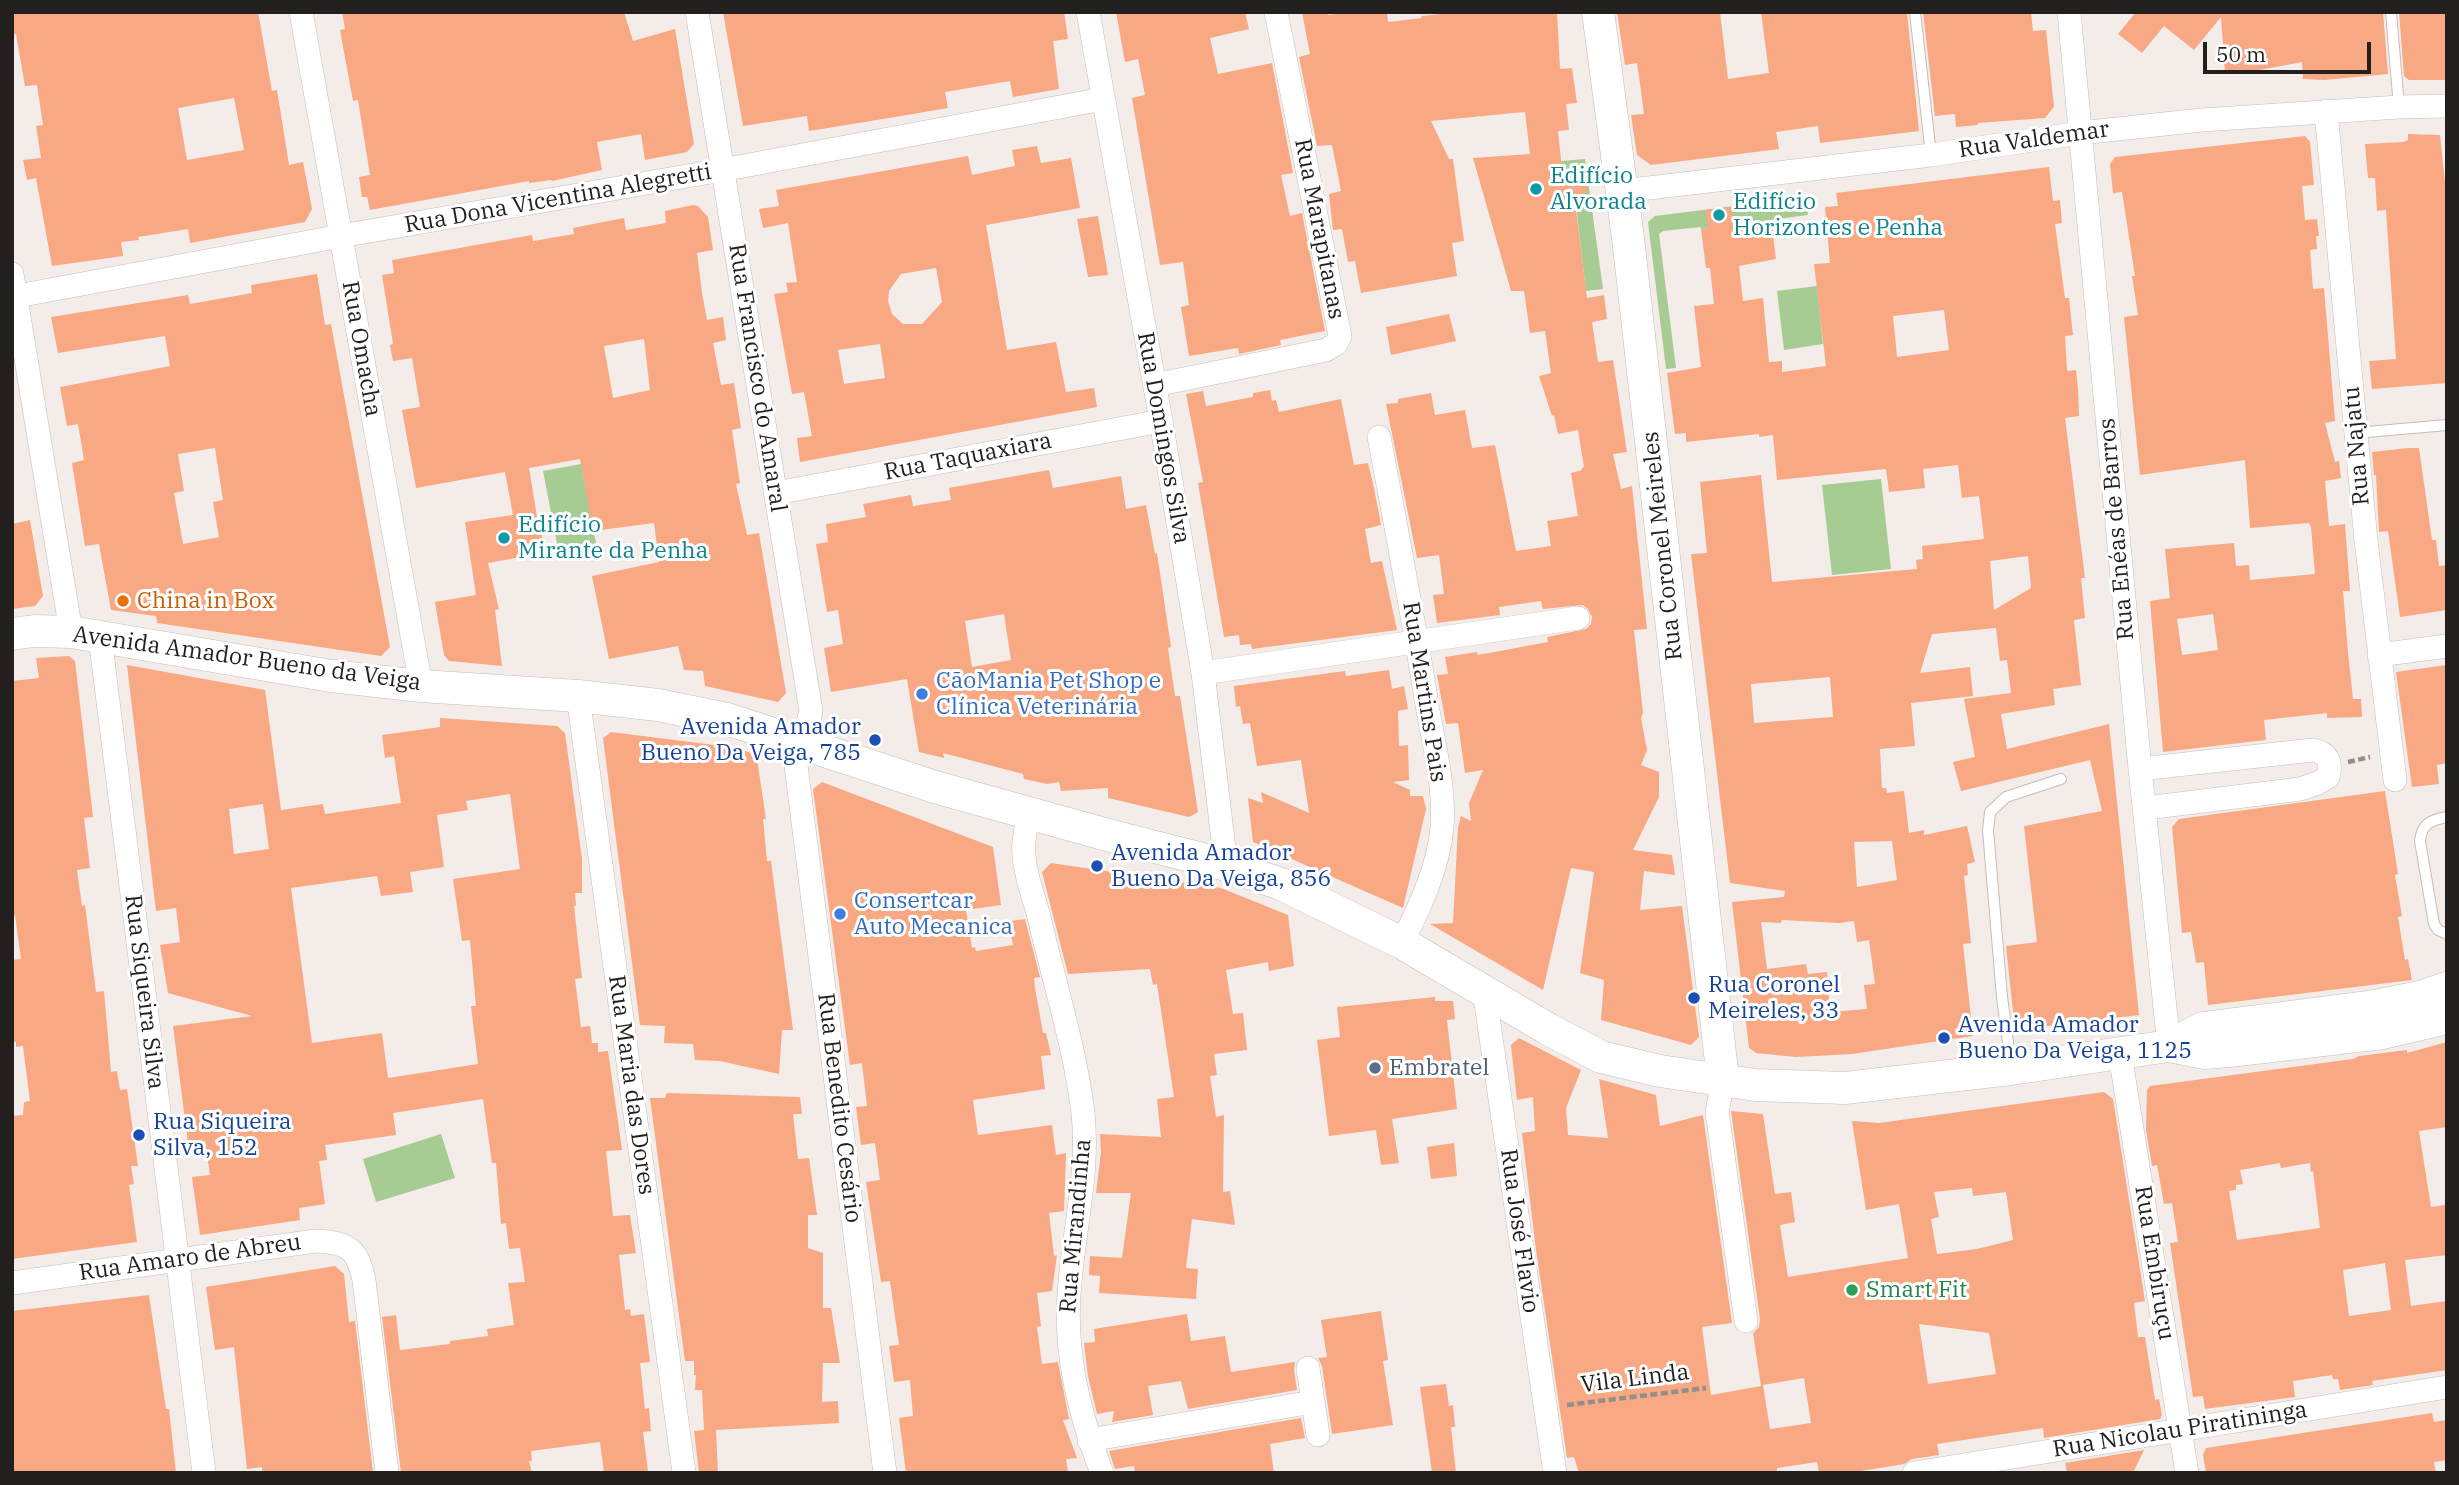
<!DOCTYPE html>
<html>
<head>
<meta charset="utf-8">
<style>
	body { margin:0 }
	#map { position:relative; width:2459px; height:1485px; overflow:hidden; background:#f3ece8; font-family:"IBM Plex Serif",serif }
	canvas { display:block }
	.frame { position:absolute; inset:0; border:14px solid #221f1e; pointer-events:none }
	.scale { position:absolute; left:2203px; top:42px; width:168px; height:32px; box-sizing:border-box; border:4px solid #221f1e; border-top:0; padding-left:9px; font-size:21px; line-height:24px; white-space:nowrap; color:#221f1e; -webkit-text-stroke:5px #fff; paint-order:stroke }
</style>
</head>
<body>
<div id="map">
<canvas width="2459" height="1485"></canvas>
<div class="frame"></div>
<div class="scale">50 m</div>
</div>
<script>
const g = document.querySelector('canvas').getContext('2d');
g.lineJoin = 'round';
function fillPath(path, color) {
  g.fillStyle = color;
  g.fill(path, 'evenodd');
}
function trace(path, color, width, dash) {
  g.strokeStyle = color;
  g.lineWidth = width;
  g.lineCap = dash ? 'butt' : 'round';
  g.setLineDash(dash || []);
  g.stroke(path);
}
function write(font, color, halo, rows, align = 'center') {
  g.font = font + ' "IBM Plex Serif",serif';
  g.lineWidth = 6;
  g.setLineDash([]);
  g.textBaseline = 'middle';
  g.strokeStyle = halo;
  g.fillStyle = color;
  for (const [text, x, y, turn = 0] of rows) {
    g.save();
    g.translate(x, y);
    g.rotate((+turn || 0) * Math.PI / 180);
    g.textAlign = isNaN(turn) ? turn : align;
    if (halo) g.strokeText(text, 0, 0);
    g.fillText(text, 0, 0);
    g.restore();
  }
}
fillPath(new Path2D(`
	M1585 159 1603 289 1586 291 1576 206 1571 202 1567 169H1562L1561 161Z
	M1806 197 1808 215 1701 229V227L1663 231 1659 234 1676 368 1666 369 1648 222 1655 216Z
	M1817 286 1823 344 1784 350 1777 291Z
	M581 464 598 553 560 559 543 471Z
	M1881 479 1891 569 1832 575 1822 485Z
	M441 1134 455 1178 376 1202 363 1159Z`), '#a6cc93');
fillPath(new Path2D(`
	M12 12H258L272 91 277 90 289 165 303 162 312 209 305 222 190 243 188 229 138 237 139 240 121 242 123 256 52 266 36 178 27 180 23 160 41 158 36 126 43 125 37 85 25 86 16 34 12 35ZM234 98 244 150 187 160 178 108Z
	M342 12H624L633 41 675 29 694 144 687 152 645 160 641 134 597 142 602 170 552 181 551 180 529 183V181L370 210 367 197H362L359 177 370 175 358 100 353 101 340 30 345 29Z
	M723 12H1064L1068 39 1053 41 1059 89 1013 97 1010 81 945 92 948 108 877 120 809 131 807 116 743 126Z
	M1116 12H1245L1249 29 1210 38 1218 74 1272 63 1293 173 1281 175 1290 216 1302 213 1325 331 1280 340 1281 345 1239 354 1238 348 1189 356 1181 307 1189 305 1183 262 1160 265 1132 98 1145 95 1138 59 1125 62Z
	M1302 12H1328V15L1352 12H1387L1388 22 1422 18 1421 16 1463 12H1557L1560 69 1572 68 1577 103 1566 104 1569 130 1558 131 1562 169H1567L1568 178 1588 188 1576 209 1587 298 1604 295 1607 319 1592 322 1598 362 1613 360 1627 452 1613 454 1621 489 1632 486 1647 629 1634 630 1643 713 1641 718 1647 750 1641 765 1659 772V797L1633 850 1672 855 1675 875 1644 871 1640 910 1682 906 1699 1037 1691 1045 1601 1020 1604 980 1580 973 1594 872 1571 868 1543 990 1430 924 1453 923 1458 828 1461 816 1471 821 1469 803 1483 770 1465 773 1458 723 1446 724 1437 675 1448 674 1445 657 1477 652 1478 655 1548 642 1547 637 1586 629 1591 624 1592 617 1588 609 1583 605 1543 609 1541 601 1499 607 1500 615 1437 623 1433 595 1444 594 1439 555 1417 558 1386 404 1398 403V399L1431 393 1435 415 1465 410 1472 448 1495 445 1516 551 1551 546 1547 521 1578 516 1571 473 1582 470V468L1584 467 1578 430 1558 434 1554 415 1552 416 1539 376 1551 373 1545 331 1530 333 1524 291H1511L1473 158 1530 154 1525 112 1431 121 1449 159H1453L1464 241 1452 243 1457 276 1361 293 1355 261 1348 262 1342 229 1333 230 1329 194 1341 191 1332 145 1317 146 1299 57 1310 54Z
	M1617 12H1720L1728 79 1769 73 1761 12H1907L1919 131 1820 143 1818 126 1776 132 1779 149 1651 165 1637 155 1631 115 1644 114 1639 76 1637 63 1625 65Z
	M1923 12H2031L2033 31 2046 30 2054 107 2045 118 1978 123V125L1956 127 1955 114 1935 116Z
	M2136 12H2383L2388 74 2324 80 2303 79 2302 62 2254 71 2225 73 2221 17 2194 50 2164 26 2142 53 2118 34Z
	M2399 12H2447V80H2409L2404 76Z
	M2408 134 2440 135 2447 201V383L2372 389 2369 361 2396 359 2386 210 2377 211 2375 178H2368L2365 144 2403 142 2408 140Z
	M2305 136 2310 142 2314 185 2302 186 2305 220 2317 219 2319 236H2316L2317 249 2310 250 2313 289 2324 288 2335 421 2325 423 2335 462 2339 461 2341 478 2325 481 2329 526 2345 524 2350 591H2343L2348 653 2353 699H2361L2362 717 2327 718V713L2264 720 2266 740 2163 752 2150 601 2170 598 2165 549 2234 543 2236 566 2249 565 2250 580 2315 574 2311 527 2309 523 2250 528 2245 460 2140 475 2124 317 2138 315 2132 276H2135L2122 192 2113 193 2110 164 2115 157ZM2213 614 2218 650 2182 655 2177 619Z
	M1037 146 1041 163 1071 158 1080 208 986 225 1007 350 1056 342 1066 392 1094 388 1097 407 800 462 797 438 812 436 804 392 792 394 774 294 788 292 786 283 797 282 788 223 763 228 759 209 779 206 776 190 968 156 972 175 1015 166 1012 150ZM936 268 942 302 922 324H903L892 314 888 301 889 291 901 274ZM880 344 885 378 844 384 838 350Z
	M2049 167 2053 201 2060 200 2062 223 2055 224 2065 298H2069L2073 335 2065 336 2067 371 2076 370 2078 389 2079 416 2065 418 2085 578H2081L2085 618 2074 620 2081 685 2053 689 2055 705 2001 714 2007 749 2109 724 2139 1015 2015 1030 2006 946 2037 942 2024 826 2102 811 2090 760 1961 791 1953 762 1975 757 1964 699 2011 693 2007 660 2000 661 1996 628 1932 634 1920 673 1970 667 1973 696 1911 703 1915 746 1880 749 1882 788H1886L1887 793 1904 791 1909 833 1924 830V835L1967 826 1975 862 1967 864 1968 875 1964 876 1971 943 1963 944 1973 1036 1852 1054 1796 1057 1756 1053 1749 1048 1732 902 1784 897 1785 891 1730 883 1691 554 1707 553 1700 482 1761 475 1772 582 1917 569 1916 560 1923 559 1922 546 1984 539 1979 496 1962 498 1958 465 1923 469 1925 488 1889 492 1886 469 1777 480 1773 435 1759 437V434L1686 442V433L1675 434 1667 373 1701 367 1694 306 1714 304 1710 268H1706L1701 229 1708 228 1705 210 1731 207 1734 225 1771 220 1776 259 1739 266 1743 301 1763 298 1769 362 1782 361V372L1826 366 1814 264 1830 263 1825 207 1838 206 1836 193ZM1944 310 1949 350 1897 357 1893 316ZM2028 556 2031 588 1994 610 1990 561ZM1830 677 1833 717 1754 723 1751 684ZM1892 841 1897 880 1857 887 1854 842ZM1782 920 1839 923 1854 921 1857 942 1869 940 1875 984 1864 985 1867 1009 1830 1012 1827 972 1808 974 1806 964 1767 969 1761 922 1781 923Z
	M693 205 698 206 708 217 713 250 697 253 702 293 707 320 723 317 726 340 713 343 721 385 734 383 741 428 732 430 740 483 736 484 747 535 759 533 786 693 778 702 705 686 703 671 684 670 678 646 609 659 592 576 659 562 654 523 593 531 580 459 529 468 538 523 541 525 543 553 488 563 499 609 495 610 502 666 449 661 444 655 435 602 476 595 465 522 513 515 505 472 416 488 402 410 420 407 412 358 393 361 390 345 393 344 382 275 394 273 392 260 532 235 533 241 574 234 573 228 624 218 626 230 666 223 665 211ZM644 339 650 390 613 398 604 346Z
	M1098 216 1108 275 1088 277 1077 219Z
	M317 274 325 325 331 324 390 647 381 656 157 623 156 616 111 610 99 544 85 546 72 463 84 460 78 424 67 426 60 387 170 366 165 336 58 353 51 317 188 295 190 304 252 293 251 285ZM215 448 223 500 213 502 219 537 183 544 174 493 184 491 178 454Z
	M1449 314 1456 341 1391 355 1386 327Z
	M1270 390 1272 401 1276 400 1279 412 1341 399 1354 465 1368 463 1374 488 1381 525 1365 529 1371 563 1382 561 1397 630 1252 649 1251 644 1240 645 1239 635 1224 637 1198 483 1203 482 1186 394 1203 391 1206 406 1253 397V393Z
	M2408 448H2419L2432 540H2436L2439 566 2447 565V610L2400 617 2388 531 2379 532 2376 475H2374L2372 452Z
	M1049 470 1053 488 1121 476 1126 509 1146 505 1155 554 1157 553 1171 647 1168 648 1175 696H1180L1198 812 1189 817 1108 798V788L1061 791 1059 782 1047 784 1024 779 1023 774 943 753 944 758 919 752 907 679 831 692 824 648 843 644 838 610 827 612 816 544 828 542 826 524 866 517 863 504 911 495 913 506 951 500 949 488ZM1004 614 1011 660 972 667 965 621Z
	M30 520 43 596 35 606 12 609V524Z
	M69 656 75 661 93 817 84 818 90 868 77 870 82 906 85 905 96 992 104 991 111 1072 117 1071 120 1090 127 1089 138 1166H131L134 1184 129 1185 137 1242 12 1259V1116L23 1115 24 1102 30 1101 23 1046 16 1047V1042H12V960L21 959 15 915 12 916V729H14L12 681 39 678 36 658Z
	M127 665 265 690 281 810 323 804 325 814 401 803 394 756 385 758 382 735 440 727V718L557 726 565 733 582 859V893H575L576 906H574L582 978 575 979 581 1027 590 1026 592 1043H598V1052L608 1051 622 1150 606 1151 613 1216 630 1215 636 1253 619 1255 625 1310 630 1309 631 1316 644 1314 650 1362 640 1363 645 1409 649 1408 651 1431 643 1432 648 1471 604 1473 600 1442 531 1451 532 1461H529L532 1473H401L382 1317 396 1315 400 1350 450 1344V1341L488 1336 487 1329 514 1325 508 1283 525 1282 520 1248 509 1249 506 1223 501 1224 496 1163H492L483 1099 393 1113 396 1135 325 1145 327 1160 319 1161 325 1204 299 1208 300 1220 200 1235 192 1177 210 1175 205 1141 188 1143 173 1026 252 1016 168 993 160 945 180 942 176 908 156 911ZM510 794 520 869 453 879 462 941 470 940 476 1006H471L478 1064 388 1078 382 1033 312 1043 291 888 377 876 381 896 413 892 410 872 444 867 437 815 468 810 466 801ZM263 804 269 849 234 854 229 809Z
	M2447 665V763L2437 765 2439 784 2412 787 2396 672Z
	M1389 670 1392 689 1404 686 1408 709 1398 711 1399 746 1408 745 1409 780 1393 782 1410 790V796H1423L1426 809 1403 908 1253 842 1248 798 1263 803 1261 792 1309 813 1301 760 1257 766 1250 723 1243 724 1240 706 1236 707 1234 686 1345 671 1346 676Z
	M611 732 738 748 751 753 757 759 766 819H763L767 861H771L793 1030H782L779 1074 720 1061 695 1060 693 1044 664 1043 665 1026 640 1025 603 738Z
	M822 782 993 847 1001 905 966 910 972 948 975 947 976 951 1013 945 1010 930 1011 921 1025 919 1040 977 1034 978 1035 988 1043 1033H1046L1051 1055 1041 1056 1045 1089 973 1100 978 1135 1052 1125 1056 1155 1066 1153 1064 1211 1049 1213 1054 1256 1057 1255 1052 1291 1037 1293 1041 1326 1037 1327 1042 1364 1058 1362 1069 1419 1063 1420 1077 1458 1066 1459 1068 1473H906L899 1418 913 1416 910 1380 894 1382 889 1346 899 1345 890 1281 881 1282 866 1182 880 1180 875 1143 861 1145 856 1107 867 1106 862 1063 850 1065 813 789Z
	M2385 791 2398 874 2395 875 2402 916 2398 917 2405 960 2408 959 2412 980 2208 1005 2204 962 2196 963 2191 932 2182 933 2172 827 2179 819Z
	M1051 863 1221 888 1288 915 1294 966 1269 971 1268 962 1226 970 1233 1014 1243 1013 1247 1050 1214 1054 1217 1075 1210 1076 1216 1117 1224 1115 1223 1192 1230 1191 1235 1225 1192 1219 1186 1268 1198 1269 1196 1299 1099 1293 1100 1276 1089 1275 1090 1256 1122 1258 1131 1193H1096L1101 1152 1100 1134 1161 1137 1157 1099 1174 1097 1157 984 1153 985 1150 969 1068 974 1042 872Z
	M1435 997V1001H1453L1455 1019 1447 1020 1457 1109 1392 1119 1399 1163 1381 1165 1376 1130 1329 1136 1317 1040 1340 1037 1337 1007Z
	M1519 1038 1581 1070 1566 1108 1568 1135 1608 1138 1599 1079 1656 1095 1660 1126 1703 1115 1732 1323 1702 1327 1711 1395 1761 1386 1753 1333 1759 1327 1760 1319 1731 1111 1763 1114 1775 1194 1791 1192 1795 1222 1780 1225 1788 1277 1908 1258 1899 1204 1866 1210 1852 1121 1879 1123 2104 1092 2113 1099 2145 1301 2134 1303 2138 1337H2145L2155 1400 2159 1399 2162 1415 2160 1419 2044 1438 2043 1428 1937 1444 1939 1455 1912 1459 1904 1464 1849 1473H1819L1817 1462 1777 1468V1473H1579L1574 1457 1567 1458 1536 1250 1522 1133 1535 1131 1533 1097 1517 1100 1511 1045ZM1972 1188 1973 1196 2006 1192 2013 1240 1977 1249 1937 1254 1931 1219 1939 1217 1934 1192ZM1919 1324 1989 1333 1996 1374 1928 1384ZM1804 1378 1811 1423 1770 1429 1763 1385Z
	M2447 1042V1127L2419 1131 2431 1207 2445 1205 2447 1255 2405 1260 2411 1306 2447 1301V1370L2372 1381 2373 1385 2340 1390 2338 1379H2333L2332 1375 2293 1381 2295 1397 2205 1409 2203 1396 2193 1397 2170 1243 2178 1242 2172 1203 2164 1204 2157 1165 2152 1166 2146 1130 2147 1090 2150 1086 2353 1059 2359 1056 2407 1050V1053ZM2280 1163 2281 1168 2310 1163 2311 1172 2313 1171 2320 1228 2237 1240 2229 1191 2236 1190V1185L2243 1184 2240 1170ZM2385 1263 2391 1310 2349 1316 2343 1270Z
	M667 1093 800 1097 802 1114H793L798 1159 809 1158 817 1215H808V1248L823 1253V1308H831L840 1363H823L822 1402 838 1401 839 1423 716 1430 718 1473H699L694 1431 704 1430 702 1390H695L696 1375H694V1361H685L650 1098H665Z
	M1454 1143 1457 1176 1431 1179 1427 1147Z
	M335 1266 344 1274 349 1322 355 1321 373 1473H262V1467L247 1469 234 1347 215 1350 206 1287Z
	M149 1295 166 1409H169L176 1473H12V1311Z
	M1381 1311 1388 1360 1383 1361 1393 1425 1332 1434 1322 1366 1318 1358 1327 1357 1321 1320Z
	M1187 1314 1191 1341 1225 1336 1231 1372 1295 1362 1294 1370 1297 1390 1188 1409 1181 1381 1148 1386 1153 1415 1112 1422 1114 1411 1097 1414 1088 1376 1084 1343 1095 1342 1094 1329Z
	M1446 1384 1449 1406 1453 1405 1455 1427H1451L1456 1473H1432L1420 1387Z
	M2432 1413 2434 1422 2447 1420V1460L2434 1462 2436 1473H2206L2203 1455 2206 1448Z
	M1301 1418 1305 1438 1270 1444 1274 1473H1135L1134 1466 1115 1469 1109 1451Z
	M2144 1450 2133 1473H2067L2065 1463Z`), '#f8a883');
const lane = new Path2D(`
	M1915 12 1931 155
	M2391 12 2399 107
	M2355 433 2447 425
	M2447 817C2431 820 2422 823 2420 841L2434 924 2438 930 2447 934
	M2011 1066 2002 997 1988 830 1990 812 2006 797 2061 779`);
const street = new Path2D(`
	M301 12 421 686
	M697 12 811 711 796 766 885 1473
	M1088 12 1161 421 1203 673 1226 865
	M2069 12 2140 769 2169 1046
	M2326 111 2366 541 2395 780
	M1623 191 1931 155 2080 133 2202 120 2399 107 2447 106
	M12 274 71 632
	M12 297 341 236 722 170 1103 99
	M1155 385 1326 350 1336 344 1340 336 1276 12
	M1379 437C1396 526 1413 615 1427 705 1434 745 1445 787 1442 827 1439 867 1419 908 1402 943
	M776 493 1161 421
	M100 637 204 1473
	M2379 655 2447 646
	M1203 673 1578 618
	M578 696 684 1473
	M2140 769 2313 750C2328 753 2332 762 2328 777L2318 783 2300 789 2146 808
	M1028 813C1027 827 1022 842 1024 855 1025 876 1034 897 1039 917 1054 982 1075 1047 1083 1113 1089 1170 1075 1225 1070 1282 1063 1349 1078 1410 1102 1473
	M1484 990 1555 1473
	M2120 1054 2187 1473
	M1723 1080 1717 1112 1746 1321
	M12 1283 316 1241C349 1243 357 1248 364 1280L387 1473
	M1308 1368 1318 1435
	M1089 1440 1313 1402
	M1914 1473 2447 1387`);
const secondary = new Path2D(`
	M1598 12 1628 238 1723 1080
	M12 634 34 631 71 632 331 676 421 686 578 696 658 705 727 719 935 787 1104 834 1226 865 1281 884 1402 943 1548 1029 1601 1057 1660 1071 1755 1085 1845 1088 2011 1069 2169 1046 2203 1028 2375 1006 2420 997 2447 988
	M2169 1046 2205 1053 2229 1051 2383 1033 2447 1018`);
trace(lane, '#c4bdb9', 12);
trace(street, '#c4bdb9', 24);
trace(secondary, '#c4bdb9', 33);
trace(new Path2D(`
	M2348 762 2370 757
	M1567 1405 1706 1388`), '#938d8b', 4.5, [7, 3.5]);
trace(lane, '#fff', 10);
trace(street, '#fff', 23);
trace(secondary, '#fff', 32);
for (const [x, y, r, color] of [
	[1536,189,7,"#0f9aa8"],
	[1719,215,7,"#0f9aa8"],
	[504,538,7,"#0f9aa8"],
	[123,601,7,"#e8710a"],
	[922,694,7,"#3f7fe0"],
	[875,740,7,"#1a4fb4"],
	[1097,866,7,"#1a4fb4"],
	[840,914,7,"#3f7fe0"],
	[1694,998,7,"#1a4fb4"],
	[1944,1038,7,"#1a4fb4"],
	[1375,1068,7,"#5c6f8a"],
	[139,1135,7,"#1a4fb4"],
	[1852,1290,7,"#2e9e5b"]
]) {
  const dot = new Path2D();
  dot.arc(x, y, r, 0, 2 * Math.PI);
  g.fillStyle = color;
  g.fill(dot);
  trace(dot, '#fff', 2.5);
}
write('23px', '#221f1e', '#fff', [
	["Rua Valdemar",2034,140,-8],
	["Rua Dona Vicentina Alegretti",558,199,-10],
	["Rua Marapitanas",1319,229,79],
	["Rua Omacha",361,349,80],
	["Rua Francisco do Amaral",757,378,81],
	["Rua Domingos Silva",1163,438,80],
	["Rua Najatu",2357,446,-95],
	["Rua Taquaxiara",968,457,-11],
	["Rua Enéas de Barros",2117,529,-95],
	["Rua Coronel Meireles",1663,546,-96],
	["Avenida Amador Bueno da Veiga",247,659,8],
	["Rua Martins Pais",1424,692,81],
	["Rua Siqueira Silva",144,992,83],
	["Rua Maria das Dores",631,1085,82],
	["Rua Benedito Cesário",839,1108,83],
	["Rua Mirandinha",1076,1226,-85],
	["Rua José Flavio",1519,1231,82],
	["Rua Amaro de Abreu",190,1258,-8],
	["Rua Embiruçu",2154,1263,81],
	["Vila Linda",1635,1379,-7],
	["Rua Nicolau Piratininga",2180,1430,-9]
]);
write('23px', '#0d838f', '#fff', [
	["Edifício",1550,176],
	["Alvorada",1550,202],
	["Edifício",1733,202],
	["Horizontes e Penha",1733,228],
	["Edifício",518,525],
	["Mirante da Penha",518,551]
], 'left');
write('23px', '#c56008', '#fff', [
	["China in Box",137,601]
], 'left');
write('23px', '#366cbe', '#fff', [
	["CãoMania Pet Shop e",936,681],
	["Clínica Veterinária",936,707],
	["Consertcar",854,901],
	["Auto Mecanica",854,927]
], 'left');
write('23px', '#164399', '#fff', [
	["Avenida Amador",861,727,"right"],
	["Bueno Da Veiga, 785",861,753,"right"],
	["Avenida Amador",1111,853],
	["Bueno Da Veiga, 856",1111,879],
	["Rua Coronel",1708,985],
	["Meireles, 33",1708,1011],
	["Avenida Amador",1958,1025],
	["Bueno Da Veiga, 1125",1958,1051],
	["Rua Siqueira",153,1122],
	["Silva, 152",153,1148]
], 'left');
write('23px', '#4e5e75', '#fff', [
	["Embratel",1389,1068]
], 'left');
write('23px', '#27864d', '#fff', [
	["Smart Fit",1866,1290]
], 'left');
</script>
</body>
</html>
